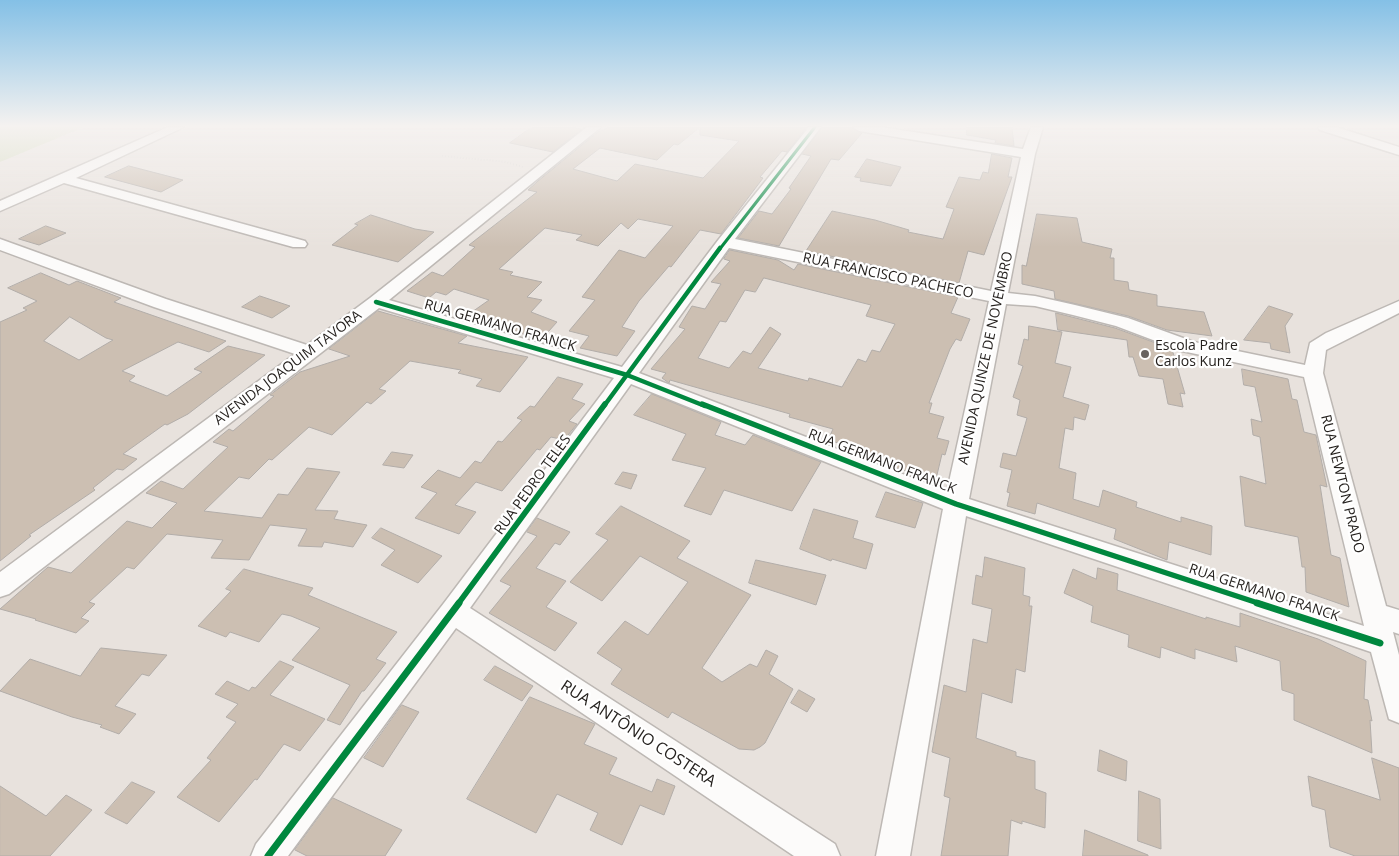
<!DOCTYPE html>
<html>
<head>
<meta charset="utf-8">
<style>
	body { margin:0 }
	canvas { display:block; background:#e8e2dd }
</style>
</head>
<body>
<canvas width="1399" height="856"></canvas>
<script>
const g = document.querySelector('canvas').getContext('2d');
g.lineJoin = 'round';
function fillPath(path, color) {
  g.fillStyle = color;
  g.fill(path, 'evenodd');
}
function trace(path, color, width, dash) {
  g.strokeStyle = color;
  g.lineWidth = width;
  g.lineCap = dash ? 'butt' : 'round';
  g.setLineDash(dash || []);
  g.stroke(path);
}
function write(font, color, halo, rows, align = 'center') {
  g.font = font + ' "Open Sans",sans-serif';
  g.lineWidth = 4.5;
  g.setLineDash([]);
  g.textBaseline = 'middle';
  g.strokeStyle = halo;
  g.fillStyle = color;
  for (const [text, x, y, turn = 0] of rows) {
    g.save();
    g.translate(x, y);
    g.rotate((+turn || 0) * Math.PI / 180);
    g.textAlign = isNaN(turn) ? turn : align;
    if (halo) g.strokeText(text, 0, 0);
    g.fillText(text, 0, 0);
    g.restore();
  }
}
fillPath(new Path2D(`
	M0 127H84L0 162Z`), '#d1daba');
const building = new Path2D(`
	M532 127H571L582 129 553 152 510 143Z
	M609 127H700L678 145 674 144 657 160 600 148 573 169 617 181 635 164 703 178 739 141 700 135V127H807L787 152 782 151 760 177 763 178 721 234 700 230 671 267 669 266 639 301 622 327 635 331 617 356 580 348 589 336 569 331 595 300 582 297 619 250 645 258 673 226 638 219 628 229 621 223 598 246 576 240 582 235 545 228 499 269 513 272 510 275 542 282 527 297 542 300 531 312 557 322 540 341 489 320 482 325 462 319 489 300 454 289 446 295 436 292 429 298 407 291 432 272 443 276 475 247 469 245 537 192 528 190 538 181 598 132Z
	M823 127H851L862 133 839 160 831 159 779 246 738 238 759 211 772 214 791 189 789 188 811 156 802 154Z
	M967 127H1012L1014 146 995 143 996 140 967 135Z
	M992 154 1012 158 1008 177H1012L984 255 968 251 959 283 806 251 832 211 875 220 909 230 908 232 943 239 954 209 946 207 959 177 980 180 983 172 988 173Z
	M867 159 901 167 891 186 860 181 861 178 855 177Z
	M129 166 183 180 161 192 105 177Z
	M1037 214 1077 218 1082 242 1112 249 1110 258H1114V280L1128 282 1129 290 1157 295V306L1204 312 1212 336 1167 330 1128 316 1055 299 1054 291 1022 284V265L1026 266Z
	M371 215 415 229 434 232 398 262 332 245 358 225 355 224Z
	M46 226 66 233 39 245 19 239Z
	M730 250 778 260 794 270 798 264 958 297 951 313 970 319 961 341 956 339 950 349 929 403H932L929 413 944 417 937 438 949 441 945 455 942 454 936 479 885 465 887 457 828 440 833 429 789 417 790 414 670 380 669 383 662 378 666 373 651 369 685 329 679 327 692 306 705 309 721 284 711 282 730 261 724 259ZM764 278 871 305 866 316 895 324 880 352 872 350 866 362 858 359 842 387 809 378 808 381 758 368 781 334 770 327 751 354 743 351 729 368 698 358 720 321 726 322 745 290 755 292Z
	M41 273 69 285 77 281 121 298 114 302 226 341 209 352 178 342 122 371 135 376 129 381 167 396 202 372 194 369 228 346 265 355 188 414 167 425 165 424 123 454 137 459 123 470 117 469 93 488 95 490 29 535 31 536 0 561V322L27 310 23 308 37 301 8 288ZM70 317 106 338 113 340 79 360 44 341Z
	M260 296 290 306 272 318 242 307Z
	M1269 306 1293 314 1285 326 1290 353 1271 349 1270 343 1244 340Z
	M378 311 467 336 458 343 528 357 500 392 476 386 482 379 458 373 461 370 410 361 379 389 386 391 371 404 367 402 332 435 309 427 272 460 269 459 249 479 239 477 204 511 262 518 278 494 288 495 307 468 340 472 315 510 338 511 334 519 367 525 353 547 324 542 322 547 298 546 307 529 270 525 249 560 211 558 223 540 167 534 134 569 127 567 89 602 95 604 81 618 89 621 76 633 35 620 36 619 0 609 48 567 71 573 127 521 152 528 177 503 146 493 161 481 183 489 228 447 213 442 229 429 233 431 274 396 270 395 300 372 350 356 329 349Z
	M1056 313 1115 328 1172 349 1185 394 1180 393 1183 407 1168 404 1163 379 1139 376 1133 357H1129L1127 340 1058 330Z
	M1029 326 1062 332 1055 363 1071 367 1063 397 1089 405 1085 420 1074 417 1073 430 1065 428 1059 468 1076 473 1073 499 1099 507 1103 490 1137 502 1136 507 1181 522V517L1212 526 1211 555 1169 542 1167 560 1114 539 1116 529 1037 503 1035 514 1007 506 1010 493 1007 492 1012 470 1000 467 1003 453 1016 456 1027 418 1017 415 1020 400 1013 397 1023 366 1018 364 1024 339 1028 340Z
	M1242 369 1288 379 1292 399 1297 400 1304 432 1316 435 1327 487 1320 485 1331 555 1340 558 1349 607 1306 592 1305 567H1302L1298 537 1245 526 1240 476 1266 484 1260 437 1253 435 1251 419 1262 422 1255 387 1244 385Z
	M558 377 583 384 572 399 585 404 569 421 577 424 564 440 551 437 540 450 537 449 502 491 476 482 455 505 476 512 459 534 415 518 437 493 421 487 438 470 460 478 475 461 481 463 498 441 502 442 522 420 517 418 530 406 534 407Z
	M652 394 721 422 715 435 745 445 753 435 821 462 792 511 724 490 711 515 684 506 706 468 672 460 686 434 634 415Z
	M392 452 413 455 404 468 383 465Z
	M623 472 637 475 631 489 615 484Z
	M886 492 923 503 915 528 876 517Z
	M621 506 690 541 677 558 751 595 702 668 722 682 750 664 757 667 766 650 778 656 769 674 793 689 765 743 760 747 754 750 739 749 672 712 668 718 611 684 622 669 597 653 625 621 648 635 688 582 640 556 602 601 570 582 608 540 596 534Z
	M814 509 858 521 853 538 873 544 866 569 832 559 831 561 800 549Z
	M537 518 570 532 560 545 555 543 536 568 566 581 546 607 577 623 555 651 489 613 511 586 500 581 537 536 527 532Z
	M381 528 442 556 418 583 381 565 395 550 372 538Z
	M985 557 1025 568 1023 595 1030 597 1029 606H1032L1025 672 1016 669 1012 703 982 693 976 738 1016 752V756L1035 761V789L1046 793 1045 828 1022 821V824L1011 820 1008 856H941L950 798 944 796 950 758 932 752 944 685 966 692 973 639 987 643 992 609 972 604 976 575 982 577Z
	M756 560 826 575 816 605 749 583Z
	M1098 568 1118 574 1117 590 1206 619V617L1240 627V613L1318 639 1366 661 1364 699 1368 700 1372 721 1370 720 1372 753 1294 720V694L1282 690 1280 661 1235 646 1237 662 1195 649V659L1161 647 1160 658 1128 647 1129 635 1091 622 1093 606 1064 593 1073 569 1096 579Z
	M244 569 313 588 308 595 397 632 376 659 386 663 364 691H362L340 725 327 720 350 685 292 660 320 628 291 616 282 614 259 642 230 632 226 637 198 626 231 591 226 589Z
	M101 648 167 655 149 676 142 674 115 706 136 714 119 734 100 727 102 725 72 717 0 691 30 659 80 676Z
	M280 661 294 667 270 695 325 719 300 751 284 744 257 780 255 779 219 822 177 797 211 760 207 758 236 722 226 717 238 704 215 694 227 681 249 691 252 687 255 688Z
	M495 666 533 686 522 701 484 680Z
	M799 690 815 699 807 712 791 703Z
	M530 697 595 724 584 744 617 758 609 774 652 792 657 779 675 786 664 815 640 805 622 845 590 830 598 813 557 794 536 833 467 799Z
	M402 705 419 712 383 767 364 758Z
	M1100 750 1127 761 1126 781 1098 771Z
	M1372 758 1399 768V856H1355L1330 847 1325 810 1312 806 1308 776 1380 800Z
	M132 782 155 792 127 824 105 813Z
	M0 786 46 816 66 795 92 810 50 856H0Z
	M1139 791 1160 799 1161 849 1138 841Z
	M333 798 402 830 385 856H307L295 850Z
	M1085 830 1148 855V856H1083Z`);
fillPath(building, '#ccbfb2');
trace(building, '#b2ada9', 1);
const street = new Path2D(`
	M168 127H184L76 178 305 241 307 244 305 247H293L64 183 0 211V201Z
	M587 127H601L389 300 622 367 719 239 809 127H821L735 239 991 291 1021 157 859 131 853 127H881L1023 149 1031 127H1043L1035 154 1008 293 1035 296 1075 305 1128 318 1194 342 1305 365 1310 343 1326 333 1399 301V313L1326 350 1323 373 1386 606 1399 610V634L1393 632 1399 655V723L1389 719 1371 652 966 516 910 856H876L943 509 631 384 470 608 835 844 840 856H794L456 628 288 856H251L256 844 444 603 614 378 379 308 9 594 0 597V572L295 354 154 307 0 250V239L166 299 307 345 370 298ZM729 248 989 301 947 491 639 373ZM1006 304 1035 306 1073 315 1116 326 1182 351 1304 377 1364 626 969 499Z
	M1318 127H1336L1399 147V155L1320 130Z`);
trace(street, '#bdb8b4', 3);
trace(new Path2D(`
	M442 156 506 162 523 167`), '#cfcecc', 2, [0.5, 2.5]);
fillPath(street, '#fcfbfa');
trace(new Path2D(`
	M719 250 815 127`), '#00873e', 3);
trace(new Path2D(`
	M376 302 627 375 705 406
	M604 406 720 248`), '#00873e', 4.5);
trace(new Path2D(`
	M702 404 956 504 1261 604
	M458 604 605 404`), '#00873e', 5.5);
trace(new Path2D(`
	M1257 603 1380 643
	M268 856 459 603`), '#00873e', 7);
const sky = g.createLinearGradient(0, 0, 0, 247);
sky.addColorStop(0, '#84c0e6');
sky.addColorStop(0.51, '#f5f2f0');
sky.addColorStop(1, '#f5f2f000');
g.fillStyle = sky;
g.fillRect(0, 0, 1399, 247);
for (const [x, y, r, color] of [
	[1145,354,5,"#686360"]
]) {
  const dot = new Path2D();
  dot.arc(x, y, r, 0, 2 * Math.PI);
  g.fillStyle = color;
  g.fill(dot);
  trace(dot, '#fff', 2);
}
write('14px', '#231f1c', '#fff', [
	["RUA FRANCISCO PACHECO",888,276,12],
	["RUA GERMANO FRANCK",500,326,16],
	["AVENIDA QUINZE DE NOVEMBRO",986,358,-78],
	["AVENIDA JOAQUIM TAVORA",288,368,-37],
	["RUA GERMANO FRANCK",882,462,21],
	["RUA NEWTON PRADO",1342,484,76],
	["RUA PEDRO TELES",533,485,-54],
	["RUA GERMANO FRANCK",1264,593,18]
]);
write('14px', '#231f1c', '#fff', [
	["Escola Padre",1155,346],
	["Carlos Kunz",1155,362]
], 'left');
write('16px', '#231f1c', '#fff', [
	["RUA ANTÔNIO COSTERA",638,734,33]
]);
</script>
</body>
</html>
